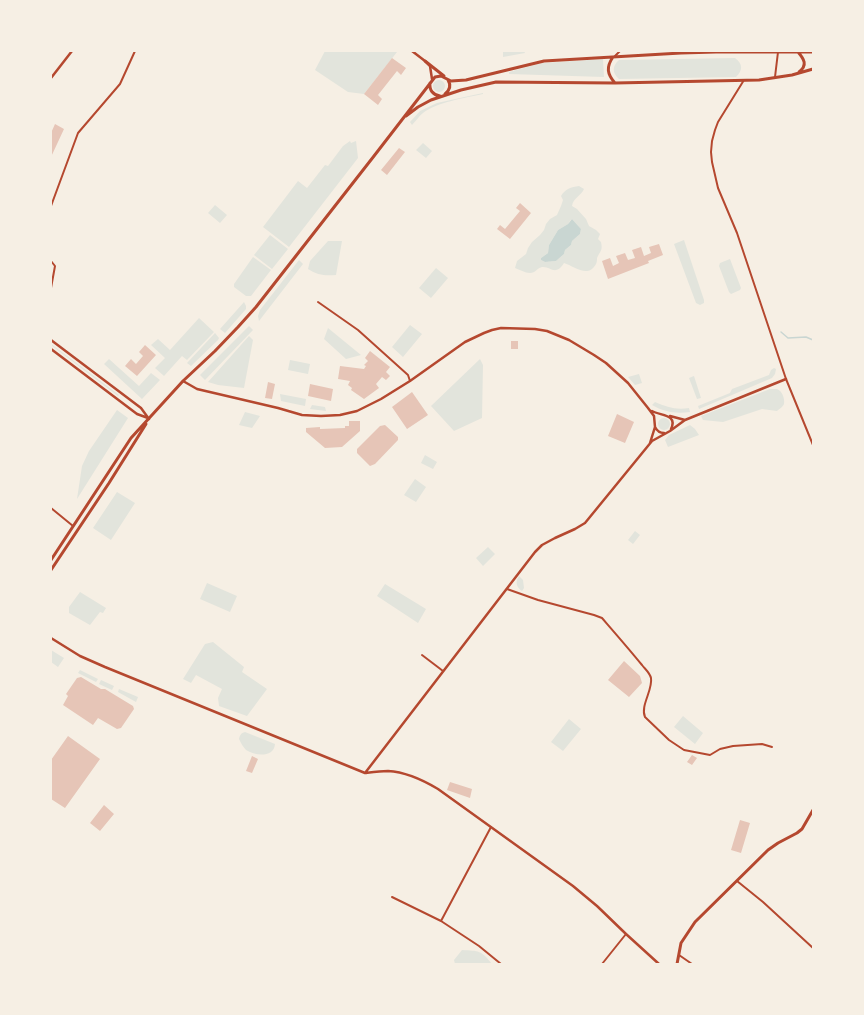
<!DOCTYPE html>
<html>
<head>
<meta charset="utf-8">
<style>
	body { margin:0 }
	#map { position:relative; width:864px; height:1015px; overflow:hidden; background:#f6efe4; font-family:Manrope,sans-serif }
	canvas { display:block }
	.frame { position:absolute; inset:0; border:52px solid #f6efe4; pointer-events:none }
</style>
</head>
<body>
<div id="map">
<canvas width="864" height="1015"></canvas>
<div class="frame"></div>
</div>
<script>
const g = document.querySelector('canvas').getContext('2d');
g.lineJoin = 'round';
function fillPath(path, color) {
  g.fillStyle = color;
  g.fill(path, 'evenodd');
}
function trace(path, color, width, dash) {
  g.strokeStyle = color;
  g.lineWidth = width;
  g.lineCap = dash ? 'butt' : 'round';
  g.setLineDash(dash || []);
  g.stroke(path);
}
fillPath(new Path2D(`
	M325 51H396L397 52 364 94 348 92 315 70Z
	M503 51H524L525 53 503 57Z
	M735 58C743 64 743 70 736 77L619 79C612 73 612 66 619 60Z
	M603 59 604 77 509 74V72L542 63Z
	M433 86a6 6 0 1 1 12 0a6 6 0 1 1-12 0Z
	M483 93V94C465 98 437 102 423 113 419 116 416 121 412 125L410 122 420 111 437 103Z
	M350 141 351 143 356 141 358 158 289 247 263 227 298 181 307 188 325 165 328 166 343 146Z
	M423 143 432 151 426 158 416 150Z
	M579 186 584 189C581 196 573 198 572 206L577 209 586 219 589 226 596 230 600 234 598 239 601 242C603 251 600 251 597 258 597 260 597 262 596 264 588 279 574 266 564 263 555 277 551 266 542 267 538 268 536 271 534 272 528 275 521 270 515 268L517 261 526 254 528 248 532 242 540 235 544 230 546 224 550 219 557 215 561 206 563 200 561 196C565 189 571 187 579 186ZM572 219 581 229 580 234 572 241 571 245 565 250 564 254 556 261 545 262 541 260V258L548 253 549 245 558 230 568 224 570 221Z
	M215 205 227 215 220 223 208 213Z
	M270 235 288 249 272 269 254 255Z
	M684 240 704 300V303L700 305 696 303 674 244Z
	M328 241H342L336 275C325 276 317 275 308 269L310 261Z
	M253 257 271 270 251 296H246L234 287V284Z
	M730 259 741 288 740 290 731 294 729 292 719 266 720 263Z
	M299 260 303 264 259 321 258 316 260 310Z
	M436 268 448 278 431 298 419 288Z
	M244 302 246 306V309L225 333 220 329Z
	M199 318 214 332 187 360 182 356 164 376 155 368 165 358 151 345 158 339 170 350Z
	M410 325 422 334 403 357 392 347Z
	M249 326 253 330 205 380 200 375Z
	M328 328 361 355 346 359 324 339Z
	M215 333 219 338 218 340 191 366 187 363Z
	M249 336 253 340 244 388 218 385 208 382Z
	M51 344 119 395 118 396 51 345Z
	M109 359 139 386 151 373 160 380 142 399 104 364Z
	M480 359 483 365 482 418 454 431 431 406Z
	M290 360 310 364 308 374 288 370Z
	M774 368 776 369 775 374 772 378 699 409 698 406 730 393 732 389 769 375 771 370Z
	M639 374 642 383 635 385 628 377Z
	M694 376 701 398 697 399 689 378Z
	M770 389C772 389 775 389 777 389 782 391 785 398 784 404 783 407 779 409 777 411L762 409 723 422 703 420 701 416Z
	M280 394 306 399 305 406 281 401Z
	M655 402C667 407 675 410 689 408L690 412C676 414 664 412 652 405Z
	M312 405 325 407 326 411 310 409Z
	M117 410 128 418 77 499 82 466 89 451Z
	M245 412 260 416 252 428 239 425Z
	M658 424a6 6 0 1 1 12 0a6 6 0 1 1-12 0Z
	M690 425 695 429 699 435 668 447 665 440 669 435Z
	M425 455 437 462 433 469 421 463Z
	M415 479 426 487 416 502 404 495Z
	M117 492 135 503 111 540 93 528Z
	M635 531 640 535 633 544 628 540Z
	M488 547 495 554 483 566 476 558Z
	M519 576 523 580 524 588 522 591C516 587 515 582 519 576Z
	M207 583 237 596 230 612 200 599Z
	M385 584 426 609 418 623 377 596Z
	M80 592 106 608 103 613 100 612 90 625 69 613V607Z
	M213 642 244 667 242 672 267 689 247 716 219 706 218 698 222 689 196 675 191 683 183 679 205 644Z
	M51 650 64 658 58 667 51 662Z
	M80 670 98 679 96 682 78 673Z
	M101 680 114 686 112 690 99 684Z
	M119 689 138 697 136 702 118 692Z
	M683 716 703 733 695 744 674 727Z
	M569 719 581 729 563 751 551 742Z
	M245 732 275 744C274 758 255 756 246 750 243 747 241 743 239 739 240 735 241 733 245 732Z
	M462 950C479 951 481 950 492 964H455L454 960Z`), '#e2e4dc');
fillPath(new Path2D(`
	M572 219 581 229 580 234 572 241 571 245 565 250 564 254 556 261 545 262 541 260V258L548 253 549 245 558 230 568 224Z`), '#c9d6d2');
trace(new Path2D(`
	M781 332 788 338 806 337 813 340`), '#c9d6d2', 1.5);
fillPath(new Path2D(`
	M392 58 406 68 401 75 397 71 378 95 382 99 378 105 364 94Z
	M55 124 64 129 51 157V133Z
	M399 148 405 152 387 175 381 170Z
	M520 203 531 213 510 239 497 229 500 225 505 229 520 211 516 208Z
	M659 244 663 255 648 261 649 263 608 279 602 261 610 258 613 266 619 263 616 256 625 253 628 260 635 258 632 250 641 247 644 256 651 253 649 247Z
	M511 341H518V349H511Z
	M145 345 156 355 137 376 125 366 131 359 136 364 143 356 139 352Z
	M370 351 390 367 386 372 390 376 386 380 382 377 376 384 379 388 364 399 351 390 352 388 348 385 350 381 338 379 340 366 364 369 366 366 364 365 368 361 365 358Z
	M268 382 275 384 272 399 265 398Z
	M310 384 333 389 331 401 308 396Z
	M412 392 428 415 407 429 392 407Z
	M617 414 634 422 625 443 608 436Z
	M349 421H360V431L342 447 325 448 306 432V428L320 427V429L345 428V426H349Z
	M385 425 398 437V440L375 464 370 466 357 453V449L380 426Z
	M624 661 640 676 642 683 629 697 608 680Z
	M81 677 101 689H105L133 706 134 709 121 728 117 729 98 718 93 725 63 705 68 696 66 694 77 678Z
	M68 736 100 759 65 808 51 799V760Z
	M692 755 697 758 692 765 687 762Z
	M252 756 258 759 252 773 246 771Z
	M450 782 472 789 470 798 447 790Z
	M104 805 114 814 100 831 90 823Z
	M740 820 750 823 741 853 731 850Z`), '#e6c5b7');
trace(new Path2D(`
	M615 56 620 51
	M775 77 778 52
	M744 80 718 122 715 130 712 141 711 152 712 162 718 188 737 233 786 379 813 445
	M51 206 78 133 120 84 135 51
	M51 261 55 266 51 288
	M318 302 358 330 408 375 410 381
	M51 508 73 526
	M507 589 538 600 594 615 602 618C615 633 629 649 642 665 645 669 650 673 651 678 653 690 640 706 645 717L669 740 684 750 710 755 720 749 733 746 762 744 772 747
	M422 655 443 671
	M737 881 763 902 813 948
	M392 897 441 921 479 946 501 964
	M441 921 491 827
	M679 955 692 964
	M602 964 626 934`), '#b5482f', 2);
trace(new Path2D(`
	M412 51 425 61 430 66 432 79
	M51 78 72 51
	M51 340 141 408 149 419
	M51 349 137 414 148 418
	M183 381 197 389 278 408 302 415 321 416 340 415 357 411 381 399 410 381 465 342 484 333 492 330 501 328 535 329 547 331 569 340 594 355 606 363 628 383 648 408 654 416 655 427 650 443
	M652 411C661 416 678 414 671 429
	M670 416 685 420
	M655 427C657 431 659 433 664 433
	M51 638 80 656 105 667 365 773C373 772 380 771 388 771 406 772 423 780 438 789L573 886 597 906 626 934 659 964
	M365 773 535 552 542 545 555 538 575 529 585 523 652 441 670 431 685 420 786 379`), '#b5482f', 2.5);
trace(new Path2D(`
	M798 52C804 59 808 65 799 72
	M613 57C606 67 607 74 615 83
	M425 61 444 76
	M430 83C429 90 433 95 440 96
	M445 94C450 90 451 85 448 80
	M406 116 418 107 431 100 461 90 496 82 615 83 759 80 792 75 813 69
	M51 560 131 438 183 381 215 351 238 327 256 307 374 156 435 77 441 76 451 81 466 80 544 61 681 53 716 52H813
	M51 570 109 483 146 424
	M677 964 681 943 695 922 768 850 778 843 797 833 802 829 813 810`), '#b5482f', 3);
</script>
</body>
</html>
